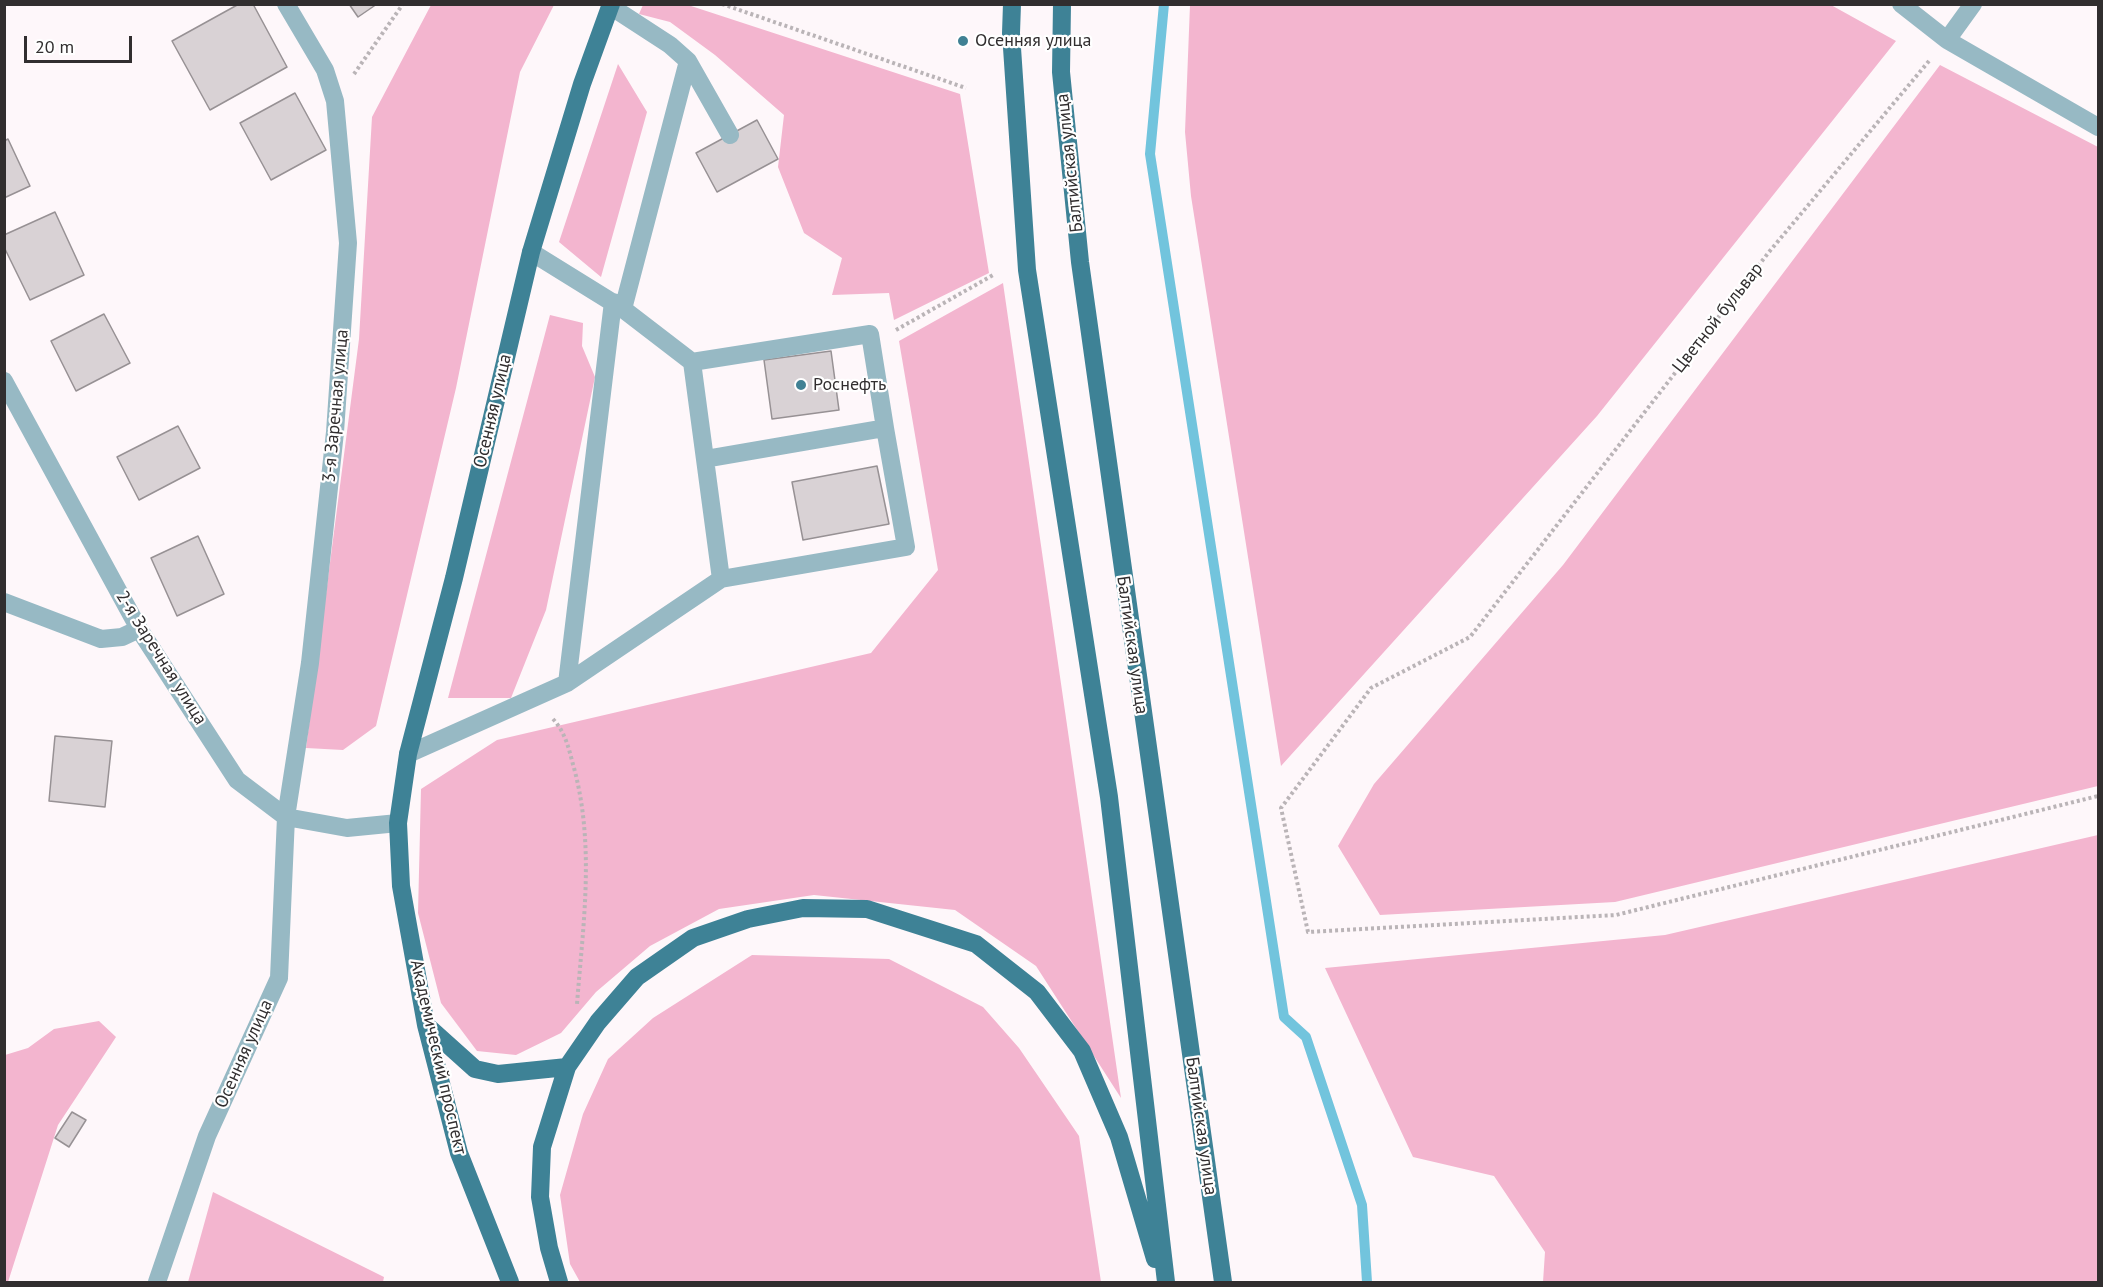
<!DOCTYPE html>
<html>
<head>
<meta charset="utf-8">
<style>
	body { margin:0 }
	#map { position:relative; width:2103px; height:1287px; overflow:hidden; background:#fef7fa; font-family:"PT Sans",sans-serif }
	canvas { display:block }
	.frame { position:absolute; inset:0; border:6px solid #312e2f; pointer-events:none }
	.scale { position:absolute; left:24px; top:36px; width:108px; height:27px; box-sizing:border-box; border:3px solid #312e2f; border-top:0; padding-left:8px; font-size:18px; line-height:21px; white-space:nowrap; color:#312e2f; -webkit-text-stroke:4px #fff; paint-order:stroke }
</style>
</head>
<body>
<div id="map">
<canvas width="2103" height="1287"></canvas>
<div class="frame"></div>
<div class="scale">20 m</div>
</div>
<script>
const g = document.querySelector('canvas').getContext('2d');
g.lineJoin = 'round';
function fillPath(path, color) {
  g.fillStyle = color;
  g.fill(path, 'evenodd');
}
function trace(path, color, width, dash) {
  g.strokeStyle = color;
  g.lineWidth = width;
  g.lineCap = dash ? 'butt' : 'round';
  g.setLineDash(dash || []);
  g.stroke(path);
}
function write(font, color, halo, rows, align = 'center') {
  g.font = font + ' "PT Sans",sans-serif';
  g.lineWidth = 4.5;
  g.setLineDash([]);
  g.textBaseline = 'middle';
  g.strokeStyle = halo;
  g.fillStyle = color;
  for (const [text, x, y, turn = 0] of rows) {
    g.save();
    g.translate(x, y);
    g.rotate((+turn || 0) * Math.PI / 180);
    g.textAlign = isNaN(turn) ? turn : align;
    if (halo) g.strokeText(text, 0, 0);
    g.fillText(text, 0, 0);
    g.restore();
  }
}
fillPath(new Path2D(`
	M431 5H554L520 72 456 388 376 726 343 750 306 748 359 339 372 117Z
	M643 5H688L960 94 989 273 894 320 889 293 832 295 842 258 804 233 778 167 784 115 715 55 670 22 639 14Z
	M1190 5H1831L1896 41 1597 416 1281 766 1191 196 1185 132Z
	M618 64 647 112 601 277 559 242Z
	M1940 65 2098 147V786L1615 902 1380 915 1338 846 1374 784 1563 565Z
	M1003 283 1121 1098 1036 966 955 910 814 895 719 909 650 946 596 992 561 1033 516 1055 477 1051 441 1003 418 913 421 789 497 740 871 653 938 570 899 341Z
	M550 315 583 323 582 346 595 377 546 610 511 698H448Z
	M2098 835V1282H1543L1545 1252 1494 1176 1413 1157 1325 968 1665 935Z
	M752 955 889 959 983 1007 1019 1048 1079 1136 1101 1282H580L570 1264 560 1195 583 1114 608 1059 653 1018Z
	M99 1021 116 1037 58 1125 8 1282H5V1055L28 1048 54 1029Z
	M213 1192 384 1277 383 1282H188Z`), '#f3b5cf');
trace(new Path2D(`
	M1164 4 1150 154 1284 1017 1306 1037 1362 1205 1367 1282`), '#72c4dd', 10);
const building = new Path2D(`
	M239 4H253L287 67 210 110 172 41Z
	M349 4H377L358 17Z
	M295 93 326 150 271 180 240 123Z
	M757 120 778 159 717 192 696 153Z
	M8 139 30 186 4 198V141Z
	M55 212 84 275 30 300 4 247V235Z
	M104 314 130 363 76 391 51 341Z
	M831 351 839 410 772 419 764 360Z
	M178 426 200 468 139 500 117 457Z
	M877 466 889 524 803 540 792 482Z
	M198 536 224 594 177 616 151 558Z
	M55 736 112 741 105 807 49 801Z
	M72 1112 86 1120 69 1147 55 1138Z`);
fillPath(building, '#d9d2d5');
trace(building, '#979194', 1.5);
trace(new Path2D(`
	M722 4 966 88
	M1929 61 1769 252 1470 637 1371 688 1281 808 1308 932 1616 915 2098 796
	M354 74 403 4
	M896 330 995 274
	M553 719C566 733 569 750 574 768 595 846 583 925 577 1004`), '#bab4b7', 4, [3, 3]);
trace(new Path2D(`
	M610 6 670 45 688 61 730 135
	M623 309 688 61
	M692 362 870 334 885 428
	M705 459 885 428 906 547 721 579
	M567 683 613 302
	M408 754 567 683 721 579 692 362 623 309 531 252`), '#97b9c4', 18);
trace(new Path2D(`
	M1901 4 1947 40 2098 127
	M1947 40 1973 4
	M4 381 139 629 237 780 286 817 347 828 398 823
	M4 602 101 639 122 637 139 629
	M157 1282 207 1136 279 978 286 817 310 663 335 432 348 243 335 101 325 70 286 4`), '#97b9c4', 18);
trace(new Path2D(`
	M1012 4 1011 33 1027 270 1109 797 1166 1282
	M1062 4 1061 72 1080 262 1223 1282
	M426 1025 475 1069 498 1074 567 1067
	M510 1282 459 1153 426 1025 401 886 398 823 408 754 454 578 531 252 582 84 611 4
	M559 1282 549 1248 540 1197 542 1147 567 1067 598 1022 637 977 693 938 748 919 803 908 867 909 976 944 1037 992 1082 1051 1119 1137 1155 1259`), '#3e8296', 18);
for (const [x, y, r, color] of [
	[963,41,6,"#408194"],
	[801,385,6,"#408194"]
]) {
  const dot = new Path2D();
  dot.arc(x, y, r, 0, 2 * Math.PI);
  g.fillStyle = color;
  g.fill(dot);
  trace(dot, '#fff', 2);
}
write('18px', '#312e2f', '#fff', [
	["Осенняя улица",975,41],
	["Роснефть",813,385]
], 'left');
write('18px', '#312e2f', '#fff', [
	["Балтийская улица",1070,163,-96],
	["Цветной бульвар",1718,318,-52],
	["3-я Заречная улица",336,406,-85],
	["Осенняя улица",493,411,-77],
	["Балтийская улица",1132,645,82],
	["2-я Заречная улица",161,658,58],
	["Осенняя улица",244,1054,-66],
	["Академический проспект",438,1057,77],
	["Балтийская улица",1201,1126,82]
]);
</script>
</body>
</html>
